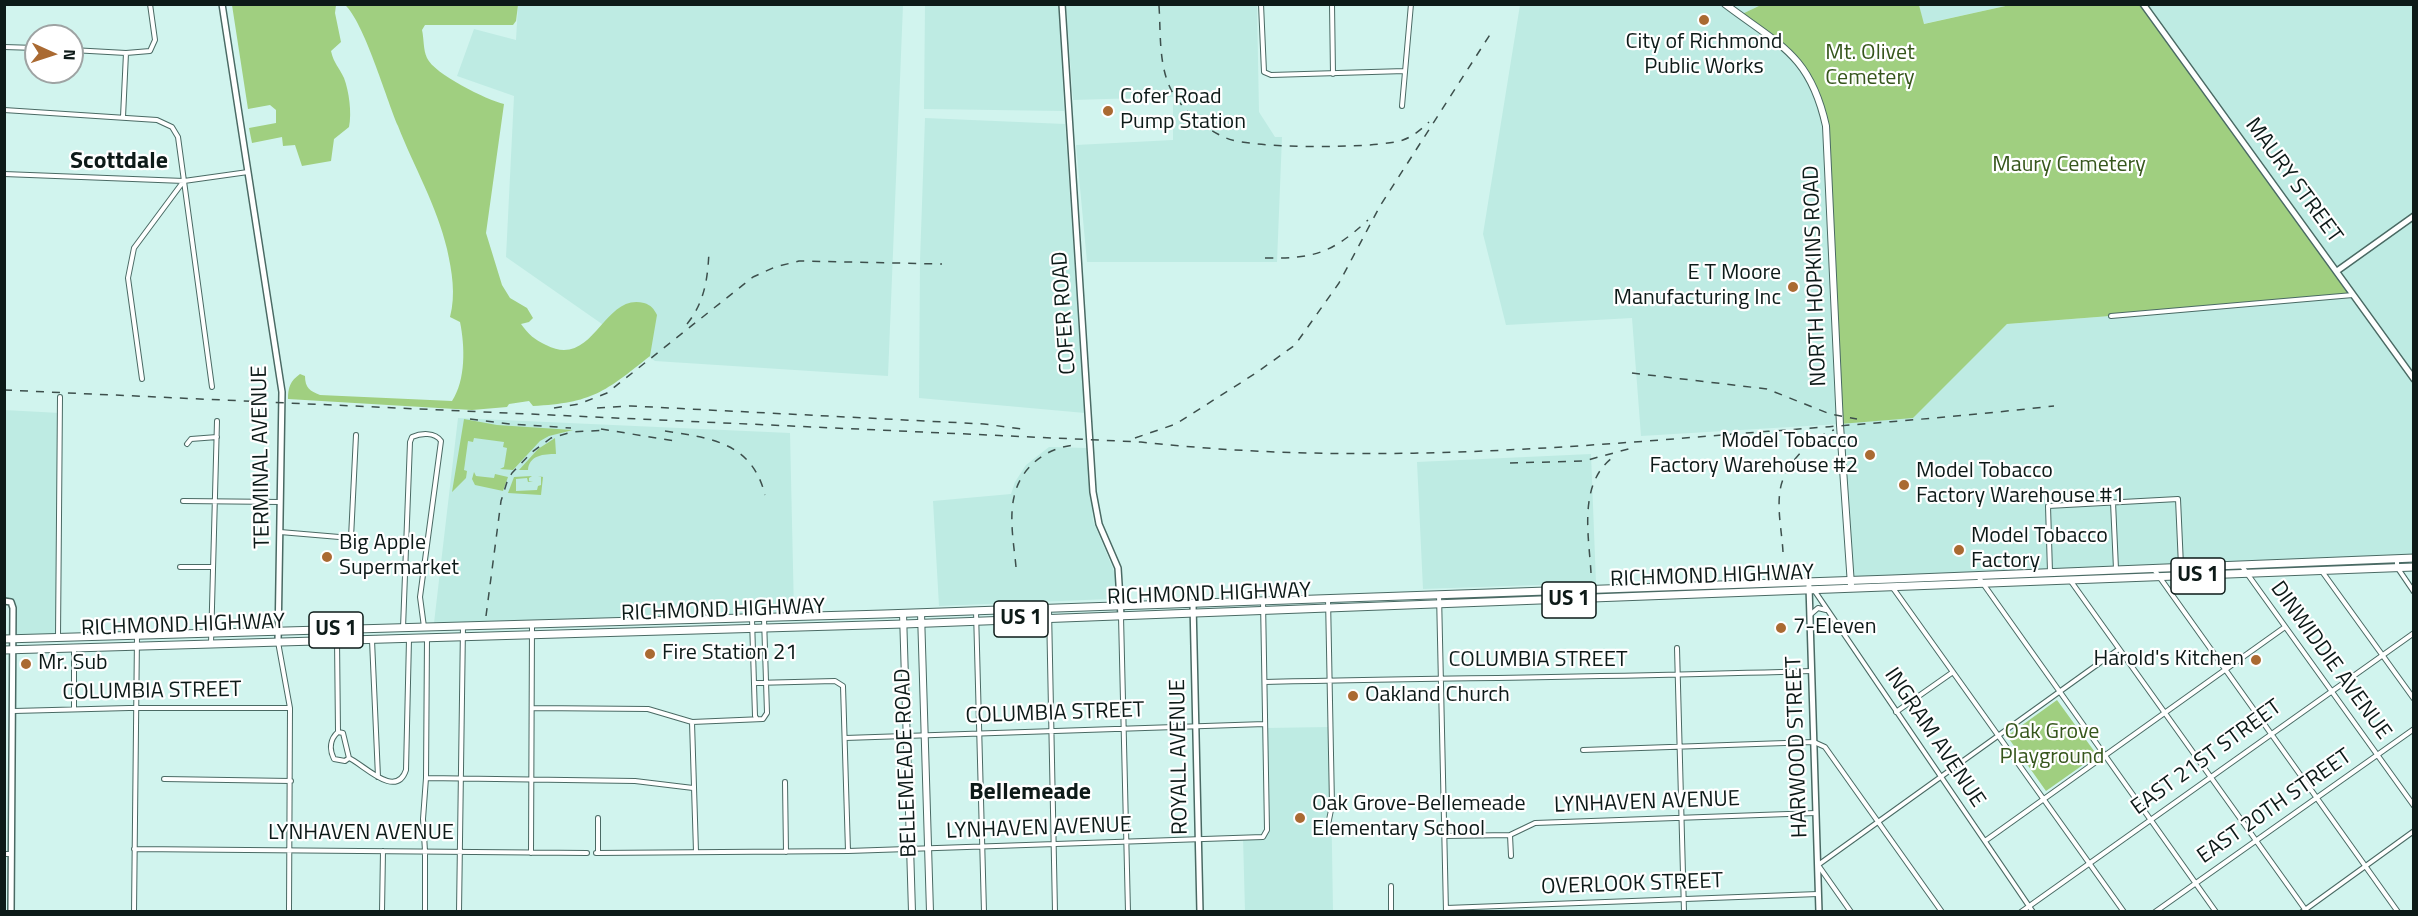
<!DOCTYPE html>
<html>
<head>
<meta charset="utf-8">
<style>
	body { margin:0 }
	#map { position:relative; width:2418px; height:916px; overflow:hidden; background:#d1f4ee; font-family:"Titillium Web",sans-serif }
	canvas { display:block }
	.frame { position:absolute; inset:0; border:6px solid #0d1a18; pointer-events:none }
	.north { position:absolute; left:24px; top:24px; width:60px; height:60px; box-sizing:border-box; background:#fff; border:2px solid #9ea3a3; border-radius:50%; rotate:93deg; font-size:16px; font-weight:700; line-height:24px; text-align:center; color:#0d1a18 }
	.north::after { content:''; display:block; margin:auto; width:21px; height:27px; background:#aa6a32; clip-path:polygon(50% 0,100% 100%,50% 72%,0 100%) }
</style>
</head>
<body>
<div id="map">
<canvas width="2418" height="916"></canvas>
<div class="frame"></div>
<div class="north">N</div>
</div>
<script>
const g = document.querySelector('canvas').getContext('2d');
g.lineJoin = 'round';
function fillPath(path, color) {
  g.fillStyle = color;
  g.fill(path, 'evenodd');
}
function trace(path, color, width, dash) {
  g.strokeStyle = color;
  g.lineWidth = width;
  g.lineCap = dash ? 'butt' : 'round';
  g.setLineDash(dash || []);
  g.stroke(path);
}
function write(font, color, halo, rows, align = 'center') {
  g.font = font + ' "Titillium Web",sans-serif';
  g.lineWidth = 4.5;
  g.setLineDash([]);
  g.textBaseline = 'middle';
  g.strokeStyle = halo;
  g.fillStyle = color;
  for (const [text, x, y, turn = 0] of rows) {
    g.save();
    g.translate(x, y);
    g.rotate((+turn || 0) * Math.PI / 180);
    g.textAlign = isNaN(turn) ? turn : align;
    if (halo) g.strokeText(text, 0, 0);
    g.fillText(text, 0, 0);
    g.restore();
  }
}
fillPath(new Path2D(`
	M1919 4 2010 5 1923 24Z
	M518 5H903L888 376 655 361 506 257 514 96 457 76 474 29 516 40Z
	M925 5H1059L1064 111 924 109Z
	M1066 5H1257L1259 112 1275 137H1282L1277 262H1087L1076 145 1173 140V97L1073 100Z
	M1520 5H1761L1741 15 1787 52 1812 86 1912 418 2007 324 2355 297 2143 5H2413V564L1850 585 1840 424 1641 436 1632 318 1506 325 1483 234Z
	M925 118 1065 124 1085 413 919 398 920 261Z
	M4 410 60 413 58 638 14 639 13 605 5 601Z
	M458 418 790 433 794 612 434 623Z
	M1049 447 1087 448 1093 521 1116 576V597L1109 599 939 606 933 501 1011 494 1015 482 1026 465Z
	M1591 454 1596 583 1423 589 1417 462Z
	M1330 727 1333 911H1245L1243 837H1263L1266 834 1265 728Z`), '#beebe3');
fillPath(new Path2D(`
	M232 5H336L335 13 341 42 331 51C334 64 339 67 344 78 349 91 352 113 349 127L334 139 331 161 302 166 295 145 283 146 282 137 252 143 249 128 276 123V110L270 105 248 109Z
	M345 5H518L516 21 513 25H425L422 30C424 38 423 50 427 58 434 74 487 100 504 104L486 233 502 285 510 298 527 308 533 318 529 322 521 324C528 334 535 340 546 345 594 370 603 292 644 303 651 305 654 309 657 315L650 356C605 392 592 403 533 406L529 401 509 404 507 407 472 410 288 399C288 388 290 381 300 374L305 376C305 388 310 391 320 395L452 401C466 380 465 346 460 322L450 317C456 294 452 272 447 249 437 206 414 167 398 126 386 98 364 22 345 5Z
	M1761 5H1919L1924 24 2010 5H2143L2355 297 2007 324 1913 418 1840 424 1828 150 1820 106 1802 67 1740 15Z
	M464 419 497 425 573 430 549 436 540 441 513 470 500 469 504 467 507 448 503 447 504 442 474 438 473 442 468 441 464 470 467 471 466 478 452 492Z
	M555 438 556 454C544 454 529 455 528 470H519L538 449Z
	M474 472 476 476 494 478 495 474 508 477 503 491 475 485 472 479Z
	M538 476 543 477 541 495 508 493 514 477 532 476 529 478V481H533L528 482 527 478 516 479V491L537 490 538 486 541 485V477Z
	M2057 700 2097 755 2046 791 2007 736Z`), '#a0cf80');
const minor = new Path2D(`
	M1261 4 1264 72 1271 75 1405 71
	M1332 4 1333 74
	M4 47 36 48
	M72 50 126 53 150 51 155 40 150 4
	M1402 106 1411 4
	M4 110 157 120 172 127 178 137 212 387
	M123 117 126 53
	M4 174 184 181 248 172
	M2111 316 2353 295
	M142 379 128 278 134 248 183 182
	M187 444 191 439 217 437
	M183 501 280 502
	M2113 502 2116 569
	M280 532 351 538 356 435
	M2397 559V567L2414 592
	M2241 565 2414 806
	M180 567H213
	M2153 568 2398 912
	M405 570 424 571
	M2321 570 2414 699
	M2050 572 2048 506 2178 499 2181 566
	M1977 575 2216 912
	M2070 580 2307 912
	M1893 588 2124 912
	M1814 590 2033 912
	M1439 594 1446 912
	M1049 609 1055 912
	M976 611 984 912
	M1810 615 1818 608 1826 610
	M1121 616 1128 912
	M752 619 755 716 757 719
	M403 628 410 442 412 437C421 433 435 432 441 441L420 597 424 627
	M58 637 60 397
	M337 640 338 732
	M372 640 378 777
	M278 642 290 708 289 912
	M211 644 217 421
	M1677 648 1684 912
	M1265 682C1447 678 1629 677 1811 671
	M754 683 835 681 843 686 848 851
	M533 708 648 709 692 722 763 719 767 713 764 618
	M74 709V648
	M14 711 129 708H290
	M1896 712 1953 672
	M692 722 696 852
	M338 732 343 733 349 758 345 761 334 759C329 749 330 739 338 732Z
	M845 738 1265 724
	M1583 750 1814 742 1825 747 1942 912
	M349 758C363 764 396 800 406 770L409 639
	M426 778 635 781 693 788
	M164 779 291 781
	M785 782 786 852
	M1327 830 1332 805 1328 598
	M1510 835 1511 856
	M1445 836 1510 835 1535 823 1816 813
	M1985 841 2285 627
	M134 849 587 853
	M531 853 532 624
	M596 853 848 851 1263 837 1267 830 1263 601
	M598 853V818
	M4 854H11
	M1391 886V912
	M1446 908 1818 894
	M134 912 137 636
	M382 912 383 851
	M425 912V851L423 819 426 778 427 638
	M459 912 463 626
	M1851 912 1818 865 2119 649
	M2021 912 2414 633
	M2155 912 2414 729
	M2302 912 2414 831`);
const tertiary = new Path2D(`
	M222 4 282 392 278 642
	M1062 4 1093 492 1099 524 1118 568 1121 616
	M2143 4 2414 379
	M2337 271 2414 216
	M1809 586 1819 912
	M4 601 11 602 13 608 11 912
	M1193 603 1200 912`);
const secondary = new Path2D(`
	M1725 4C1779 45 1810 54 1826 126L1840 425 1851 585
	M903 613 912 912
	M921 613 930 912`);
const primary = new Path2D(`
	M4 639 884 614 1892 579 2414 558
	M4 650 904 624 2414 567`);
trace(minor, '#4a6a64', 6);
trace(tertiary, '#4a6a64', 8);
trace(secondary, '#4a6a64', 8);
trace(primary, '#4a6a64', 9);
trace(minor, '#fff', 4);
trace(tertiary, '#fff', 5);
trace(secondary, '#fff', 6);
trace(primary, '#fff', 7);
trace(new Path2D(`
	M1159 6C1161 35 1158 69 1174 95 1185 112 1207 130 1226 138 1251 149 1377 149 1403 140 1412 137 1422 129 1429 122
	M1265 258C1314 259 1332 253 1368 220
	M687 324C705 302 708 277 709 250
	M1632 373 1767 389 1830 414 1857 419
	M4 390 1141 442C1340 464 1534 451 1733 434 1840 426 1947 418 2054 406
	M554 408 579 404 607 393 753 277 775 267 799 261 942 264
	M597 408 631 406 984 424 1022 429
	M470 419 510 424 571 428
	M601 429 675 441
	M665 431C710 438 752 442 765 495
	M1135 438 1176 424 1256 373 1295 345 1339 283 1380 206 1491 33
	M1510 463 1584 461 1632 448
	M1783 552C1782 533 1777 510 1780 491 1783 466 1811 437 1834 430
	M1016 567C1014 545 1009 519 1014 497 1020 467 1048 446 1077 445
	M1591 573C1589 535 1577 481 1616 455
	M486 616 501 501 507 482 512 473 532 452 551 438 572 432 608 430`), '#3d4f4c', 1.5, [8, 8]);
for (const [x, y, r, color] of [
	[1704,20,6,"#aa6a32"],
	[1108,111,6,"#aa6a32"],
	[1793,287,6,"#aa6a32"],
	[1870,455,6,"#aa6a32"],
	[1904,485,6,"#aa6a32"],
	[1959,550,6,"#aa6a32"],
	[327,557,6,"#aa6a32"],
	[1781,628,6,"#aa6a32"],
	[650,654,6,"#aa6a32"],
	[2256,660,6,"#aa6a32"],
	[26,664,6,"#aa6a32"],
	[1353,696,6,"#aa6a32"],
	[1300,818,6,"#aa6a32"]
]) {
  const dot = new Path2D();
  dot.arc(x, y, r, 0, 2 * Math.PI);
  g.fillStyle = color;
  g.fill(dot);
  trace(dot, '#fff', 2);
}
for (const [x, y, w] of [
	[2198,576,54],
	[1569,600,54],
	[1021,619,54],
	[336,630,54]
]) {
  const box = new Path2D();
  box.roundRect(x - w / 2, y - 18, w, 36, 4.5);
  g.fillStyle = '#fff';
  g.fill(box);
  trace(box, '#0d1a18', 1.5);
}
write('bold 21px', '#0d1a18', null, [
	["US 1",2198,576],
	["US 1",1569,600],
	["US 1",1021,619],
	["US 1",336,630]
]);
write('22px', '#0d1a18', '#fff', [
	["City of Richmond",1704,43,"center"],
	["Public Works",1704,68,"center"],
	["Cofer Road",1120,98],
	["Pump Station",1120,123],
	["E T Moore",1781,274,"right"],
	["Manufacturing Inc",1781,299,"right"],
	["Model Tobacco",1858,442,"right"],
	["Factory Warehouse #2",1858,467,"right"],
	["Model Tobacco",1916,472],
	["Factory Warehouse #1",1916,497],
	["Model Tobacco",1971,537],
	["Factory",1971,562],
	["Big Apple",339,544],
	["Supermarket",339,569],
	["7-Eleven",1793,628],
	["Fire Station 21",662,654],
	["Harold's Kitchen",2244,660,"right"],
	["Mr. Sub",38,664],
	["Oakland Church",1365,696],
	["Oak Grove-Bellemeade",1312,805],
	["Elementary School",1312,830]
], 'left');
write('22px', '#36561c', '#fff', [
	["Mt. Olivet",1870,54],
	["Cemetery",1870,79],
	["Maury Cemetery",2069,166],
	["Oak Grove",2052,733],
	["Playground",2052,758]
]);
write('22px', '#0d1a18', '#fff', [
	["MAURY STREET",2293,181,54],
	["NORTH HOPKINS ROAD",1816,276,-92],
	["COFER ROAD",1065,313,-94],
	["TERMINAL AVENUE",262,457,-91],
	["RICHMOND HIGHWAY",1712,577,-2],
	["RICHMOND HIGHWAY",1209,595,-2],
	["RICHMOND HIGHWAY",723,611,-2],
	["RICHMOND HIGHWAY",183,626,-2],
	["COLUMBIA STREET",1538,661],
	["DINWIDDIE AVENUE",2330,661,54],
	["COLUMBIA STREET",152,692,-1],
	["COLUMBIA STREET",1055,714,-2],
	["INGRAM AVENUE",1934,738,56],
	["HARWOOD STREET",1798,747,-92],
	["ROYALL AVENUE",1180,757,-91],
	["EAST 21ST STREET",2207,758,-36],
	["BELLEMEADE ROAD",907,763,-92],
	["LYNHAVEN AVENUE",1647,803,-2],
	["EAST 20TH STREET",2275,807,-35],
	["LYNHAVEN AVENUE",1039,829,-2],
	["LYNHAVEN AVENUE",361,834],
	["OVERLOOK STREET",1632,885,-2]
]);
write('bold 24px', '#0d1a18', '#fff', [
	["Scottdale",119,162],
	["Bellemeade",1030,793]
]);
</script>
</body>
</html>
